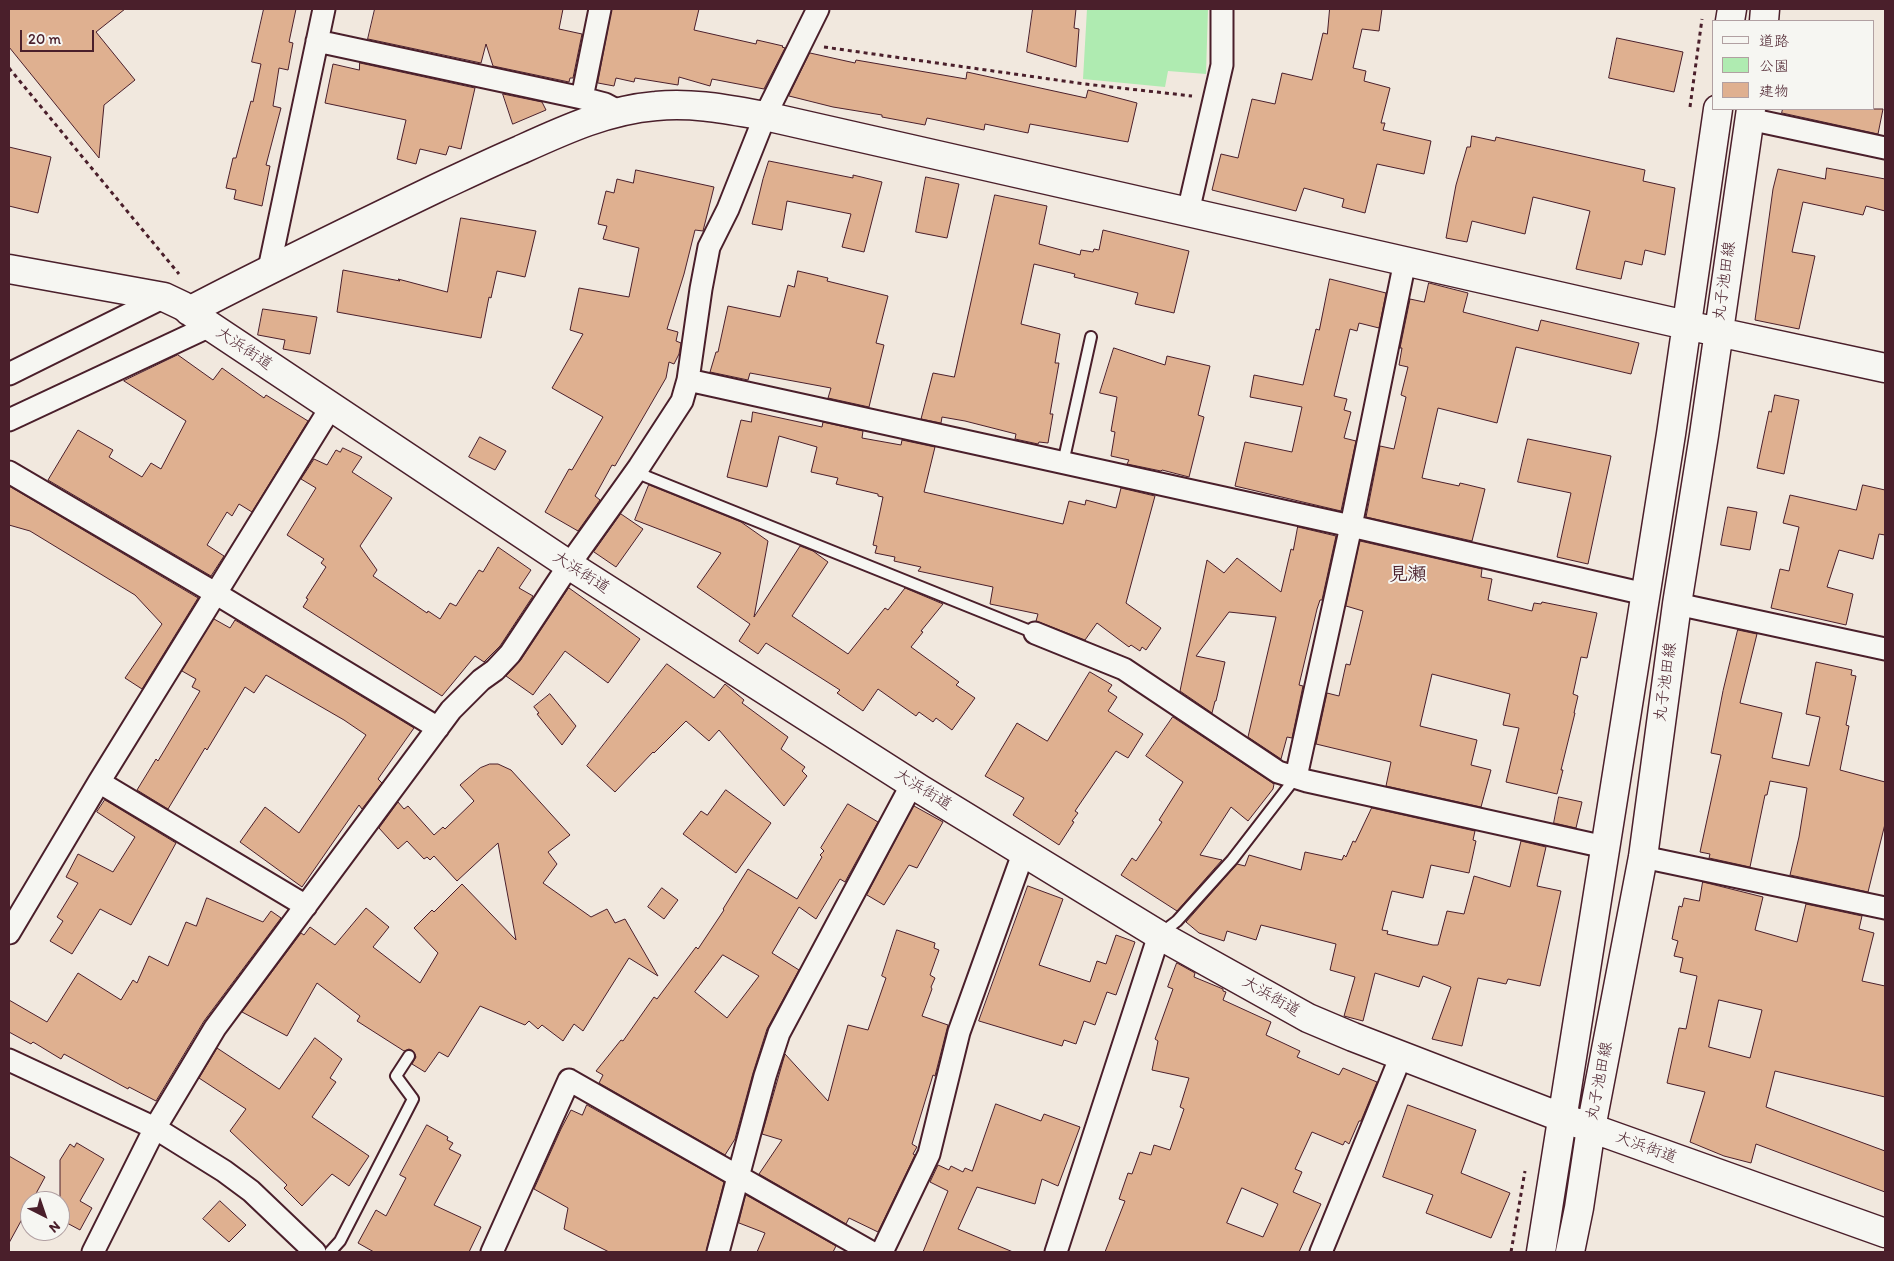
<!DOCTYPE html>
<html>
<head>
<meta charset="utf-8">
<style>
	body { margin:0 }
	#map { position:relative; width:1894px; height:1261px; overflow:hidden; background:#f1e8de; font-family:Itim,"Klee One",sans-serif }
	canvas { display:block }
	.frame { position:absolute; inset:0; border:10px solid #4a1f2b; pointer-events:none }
	.legend { position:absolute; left:1712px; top:20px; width:162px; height:90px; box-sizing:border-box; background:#f6f6f2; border:1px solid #b1a0a2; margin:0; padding:6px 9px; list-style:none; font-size:15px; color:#4a1f2b }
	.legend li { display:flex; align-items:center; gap:10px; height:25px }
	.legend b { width:25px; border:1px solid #b1a0a2 }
	.north { position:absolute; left:20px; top:1191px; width:50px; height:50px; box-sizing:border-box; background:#f6f6f2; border:1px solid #b1a0a2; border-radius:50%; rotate:139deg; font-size:14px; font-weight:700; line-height:20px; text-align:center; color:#4a1f2b }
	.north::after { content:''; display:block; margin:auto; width:18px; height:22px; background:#4a1f2b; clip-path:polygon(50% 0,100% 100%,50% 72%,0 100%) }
	.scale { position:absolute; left:20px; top:30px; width:74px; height:22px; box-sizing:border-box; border:2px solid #4a1f2b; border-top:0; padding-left:6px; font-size:15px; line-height:18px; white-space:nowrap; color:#4a1f2b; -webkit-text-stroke:4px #f6f6f2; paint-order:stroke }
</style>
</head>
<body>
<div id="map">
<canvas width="1894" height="1261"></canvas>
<div class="frame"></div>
<ul class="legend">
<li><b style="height:6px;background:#f6f6f2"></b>道路</li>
<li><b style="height:14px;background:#afebb1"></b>公園</li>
<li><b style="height:14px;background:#dfb090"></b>建物</li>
</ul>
<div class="north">N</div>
<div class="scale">20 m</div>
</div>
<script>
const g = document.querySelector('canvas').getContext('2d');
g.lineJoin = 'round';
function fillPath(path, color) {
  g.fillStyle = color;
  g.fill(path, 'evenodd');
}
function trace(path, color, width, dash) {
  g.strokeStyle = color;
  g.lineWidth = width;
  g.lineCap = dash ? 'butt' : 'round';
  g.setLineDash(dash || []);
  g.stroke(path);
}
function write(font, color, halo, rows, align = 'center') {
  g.font = font + ' Itim,"Klee One",sans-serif';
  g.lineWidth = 4;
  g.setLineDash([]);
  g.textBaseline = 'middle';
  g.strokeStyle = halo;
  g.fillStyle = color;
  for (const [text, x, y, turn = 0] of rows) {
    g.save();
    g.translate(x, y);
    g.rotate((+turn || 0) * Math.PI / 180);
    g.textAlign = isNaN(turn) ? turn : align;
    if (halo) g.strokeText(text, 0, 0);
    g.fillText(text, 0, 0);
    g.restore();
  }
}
fillPath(new Path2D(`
	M1087 9H1208L1206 74 1168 71 1165 87 1083 79Z`), '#afebb1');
const building = new Path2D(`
	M9 9H125L96 32 135 80 104 105 99 158 9 47Z
	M264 9H296L289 42 293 43 288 70 279 68 273 106 281 108 266 165 270 166 262 206 234 199 236 190 226 188 233 158H236L251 101 253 102 261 64 252 62Z
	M375 9H563L559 29 582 34 573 78H570L569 82 493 66 486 44 481 63 368 39Z
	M612 9H699L694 30 756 44 757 40 783 46 782 47 785 48 764 89 712 79 710 86 679 77 678 85 635 78 634 82 616 78 614 86 598 83Z
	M1033 9H1076L1074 28 1079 29 1076 67 1027 52Z
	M1330 9H1382L1379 31 1362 29 1353 68 1366 71 1364 81 1390 88 1381 123H1385L1383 130 1431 141 1424 174 1377 164 1365 213 1342 207 1344 199 1304 188 1296 211 1212 190 1221 154 1238 158 1252 99 1275 104 1282 73 1312 80 1323 33 1327 34Z
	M1617 38 1683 52 1674 92 1609 78Z
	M810 53 855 63 856 60 966 79 967 72 1086 98 1088 90 1137 103 1128 142 1030 124 1028 133 985 124 984 130 927 118 925 125 882 117V115L833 107 789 96Z
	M360 63 475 88 461 149 449 146 446 155 420 149 416 164 397 159 406 120 325 103 333 64 359 70Z
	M503 94 542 102 546 110 513 124Z
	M1783 109H1883L1878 134 1782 113Z
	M1472 136 1495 141 1496 137 1645 170 1643 181 1675 188 1665 255 1645 250 1642 265 1625 261 1621 279 1576 269 1590 211 1533 197 1525 234 1472 221 1467 242 1446 238 1456 185 1467 147H1470Z
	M9 147 51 157 38 213 9 206Z
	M769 161 853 178V175L882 182 864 252 842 247 851 214 787 201 782 230 752 224 763 179Z
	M1827 168 1885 179V211L1866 206 1863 215 1803 202 1792 252 1815 256 1799 329 1755 320 1773 189 1778 169 1825 179Z
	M636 170 714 187 703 231 695 230 684 274 667 329 678 332 676 341 681 343 679 354 674 364 669 362 666 378 615 466 612 465 595 496 600 500 578 531 545 512 569 469 572 470 603 417 552 388 583 334 570 330 579 288 629 297 639 248 603 239 607 226 598 224 606 191 614 193 617 179 633 183Z
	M926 177 959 184 947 238 916 232Z
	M995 195 1047 206 1039 244 1080 255 1081 250 1093 252 1094 249 1099 250 1103 230 1189 251 1174 313 1135 304 1138 293 1074 277 1075 274 1034 264 1021 324 1060 334 1055 363H1059L1050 414H1053L1048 443 1039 442 1038 444 1015 439 1016 434 965 421 942 417 941 423 921 419 933 373 954 377Z
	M461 218 536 231 525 277 497 271 491 298 489 297 481 338 337 312 343 270 400 281 398 279 447 292Z
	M798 271 828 278 827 281 888 296 876 343 884 345 869 407 828 398 831 388 750 373 748 380 710 372 716 352H718L728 306 780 317 788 285 794 287Z
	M1330 279 1386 293 1379 328 1359 323 1357 331 1350 329 1334 396 1347 399 1344 410 1351 412 1344 438 1356 441 1341 511 1235 486 1245 442 1292 452 1302 407 1250 397 1254 375 1303 385 1316 329 1319 330Z
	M1429 283 1468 293 1463 312 1538 331 1541 320 1639 343 1631 374 1516 347 1497 423 1438 408 1422 478 1459 486 1460 483 1485 489 1472 541 1366 517 1380 446 1394 449 1406 397 1401 395 1408 367 1399 365 1402 348H1400L1410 299 1424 302Z
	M263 309 317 317 310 354 283 349 285 340 258 335Z
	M1114 348 1165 365 1167 356 1210 366 1198 415 1204 417 1189 477 1162 470 1161 471 1127 464 1129 460 1111 456 1115 432 1111 431 1117 397 1100 393Z
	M178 355 213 380 222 368 264 398 266 395 308 421 252 512 239 504 232 516 227 512 207 545 224 556 211 576 48 480 78 430 113 450 109 457 142 477 151 463 161 469 186 421 124 381Z
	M1775 395 1799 400 1784 474 1757 468 1769 411 1771 412Z
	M753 412 822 427 823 422 863 431 862 438 901 445 902 440 935 447 924 492 1063 524 1069 501 1085 505 1086 500 1116 508 1121 488 1155 496 1126 603 1161 628 1146 650 1142 647 1140 651 1131 645 1129 647 1097 623 1085 640 1036 621 1038 614 990 604 993 587 918 571 921 567 894 561 895 557 875 553 877 546 873 545 883 497 878 496V494L836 484 838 478 811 472 817 447 779 436 767 487 727 477 741 420 751 422Z
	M480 437 506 451 495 470 469 457Z
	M1528 439 1611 456 1588 564 1557 557 1571 493 1518 482Z
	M343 448 362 457 352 472 392 498 360 546 377 570 373 576 427 613 428 611 440 619 450 603 456 606 479 570 483 572 498 547 531 570 519 588 533 596 500 646 484 662 475 656 442 696 303 607 308 599 306 598 326 567 321 563 324 559 287 535 316 488 301 479 314 459 327 465 336 450 340 452Z
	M649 485 741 522 768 541 754 617 800 546 813 551 828 562 792 616 848 654 885 608 888 610 905 588 943 604 921 631 923 632 911 647 959 682 956 685 975 698 952 730 936 718 933 722 919 712 916 716 878 689 863 711 837 693 840 690 766 643 758 654 739 641 750 624 697 587 721 553 635 520Z
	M1863 485 1885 490V535L1879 534 1873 559 1839 550 1827 587 1853 594 1846 625 1771 608 1780 569 1789 571 1799 527 1783 523 1790 495 1856 510Z
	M9 486 198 598 142 689 125 678 162 624 135 595 30 531 9 525Z
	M1728 507 1757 512 1750 550 1721 545Z
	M621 514 643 529 616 567 594 552Z
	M1298 527 1336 536 1322 600H1320L1317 609 1299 685 1303 686 1292 738 1287 737 1281 759 1248 737 1276 617 1229 612 1196 656 1225 662 1216 701H1215L1212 713 1180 691 1207 560 1224 573 1237 558 1281 592 1291 549 1293 550Z
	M1360 541 1482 569 1481 577 1492 579 1488 600 1532 611 1534 603 1541 604 1542 602 1597 613 1587 658 1581 657 1573 694 1578 696 1574 713H1575L1561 770H1563L1557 794 1506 782 1519 728 1503 725 1510 694 1432 674 1420 726 1477 740 1471 765 1491 770 1481 807 1386 786 1391 762 1316 744 1327 693 1339 696 1346 664 1350 665 1363 611 1346 606Z
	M569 588 640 639 608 683 565 651 533 695 506 676 520 661Z
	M214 619 230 628 235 620 414 728 378 779 382 783 362 809 359 805 302 887 240 842 265 807 299 833 366 735 344 720 266 675 254 693 245 687 207 750 205 748 168 809 137 790 156 759 158 761 200 691 192 687 196 679 182 671Z
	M1738 630 1757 634 1740 703 1782 713 1772 758 1809 766 1820 717 1806 714 1816 662 1852 670 1851 675 1856 676 1846 725 1849 726 1840 770 1885 782V824L1868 892 1790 875 1799 837 1807 788 1770 781 1767 795H1765L1750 867 1709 858 1710 854 1700 852 1721 755 1711 753 1723 691Z
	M667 664 714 698 725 684 744 700 742 703 788 737 781 749 805 767 802 771 807 776 784 806 719 730 709 741 686 721 654 753 653 752 615 792 587 766Z
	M1090 672 1112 685 1108 691 1117 697 1108 711 1143 734 1128 758 1116 751 1075 811 1078 813 1072 821 1074 822 1059 845 1013 815 1024 798 985 776 1017 723 1047 741Z
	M550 694 576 726 562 745 537 714 539 713 534 707Z
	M1173 717 1274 784 1273 789 1248 821 1231 807 1200 855 1222 860 1177 911 1121 875 1132 858 1136 861 1162 822 1159 820 1183 782 1146 756Z
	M490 764H498L511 770 570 835 548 852 557 864 543 883 591 917 607 909 615 923 625 919 658 976 629 958 583 1031 574 1024 563 1041 542 1025 538 1029 529 1021 525 1025 480 1006 448 1057 439 1052 425 1072 412 1064 416 1057 413 1051 409 1049 404 1051 357 1021 360 1016 317 983 287 1036 242 1012 301 933 304 935 310 927 335 945 366 908 389 927 373 947 420 983 438 953 414 928 432 910 434 912 462 884 516 940 498 843 457 881 434 856 430 860 427 857 424 859 407 841 398 849 379 828 398 802 404 809 408 806 434 835 443 827 445 829 474 801 460 785 480 768Z
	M726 790 771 823 736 873 683 834 701 811 707 815Z
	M1559 797 1582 802 1576 828 1554 823Z
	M105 800 176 843 131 925 100 909 72 954 50 941 63 921 57 917 78 883 66 877 78 854 113 872 135 837 97 812Z
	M848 804 878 822 845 882 840 879 816 919 799 907 772 953 799 970 767 1029 753 1073 735 1139 725 1155 599 1083 603 1075 596 1071 621 1040 623 1041 654 997 657 999 696 947 698 949 724 910 723 909 748 869 797 899 822 857 820 855 824 851 821 848ZM723 955 759 976 727 1018 695 992Z
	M914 806 943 822 917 868 909 865 884 905 867 895Z
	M1372 808 1475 831 1473 840 1476 841 1469 873 1431 865 1423 898 1392 891 1382 930 1388 931 1387 934 1433 945H1438L1447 911 1464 914 1474 876 1510 887 1521 841 1546 847 1537 886 1561 891 1540 986 1508 979 1506 984 1478 978 1462 1046 1432 1039 1451 987 1423 976 1419 987 1375 973 1363 1021 1344 1016 1355 977 1330 970 1336 944 1261 925 1256 940 1227 931 1224 941 1199 933 1186 922 1237 864 1245 866 1249 855 1301 870 1305 852 1342 860 1344 855 1346 857 1353 841 1355 842Z
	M1703 882 1763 897 1755 930 1797 942 1806 904 1862 916 1859 929 1874 933 1862 981 1885 986V1097L1775 1071 1766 1107 1885 1151V1192L1756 1144 1751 1163 1724 1156 1690 1142 1705 1092 1667 1083 1679 1028 1686 1029 1697 976 1680 972 1683 958 1674 956 1678 941 1672 939 1679 906 1682 907 1684 898 1699 901ZM1719 1000 1762 1010 1750 1058 1709 1047Z
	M1028 886 1063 899 1039 965 1090 982 1097 961 1106 964 1116 935 1135 942 1116 995 1107 992 1095 1025 1084 1021 1076 1044 1064 1040 1062 1046 979 1021Z
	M662 888 678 900 664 919 648 907Z
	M207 898 263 922 271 911 281 918 204 1021 156 1101 129 1087 128 1089 64 1054 61 1059 33 1042 31 1044 9 1032V1000L47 1022 78 973 121 1000 133 980 137 983 149 956 168 966 186 922 196 926Z
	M897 930 935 943 934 948 939 950 930 975 935 978 931 987 932 989 922 1016 948 1025 935 1076 933 1075 912 1144 917 1147 913 1154 915 1155 878 1232 849 1218 846 1224 759 1174 782 1140 762 1134 785 1054 828 1101 848 1025 868 1030 886 978 882 976Z
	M1177 963 1195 973 1194 977 1223 989V991L1226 992 1223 1000 1271 1022 1266 1035 1300 1051 1297 1057 1339 1075 1343 1068 1377 1082 1361 1121H1359L1349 1144 1345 1141 1343 1145 1312 1132 1295 1169 1302 1172 1293 1192 1321 1204 1299 1252H1105L1125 1201 1119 1199 1128 1173 1132 1174 1140 1152 1151 1155 1154 1145 1170 1150 1184 1109 1180 1107 1189 1078 1152 1070 1158 1041 1155 1039 1173 989 1168 987ZM1242 1188 1278 1204 1263 1237 1227 1223Z
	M315 1038 342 1059 330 1078 336 1082 312 1117 369 1156 349 1186 332 1174 302 1206 284 1188 287 1185 230 1131 246 1109 199 1078 217 1048 279 1089Z
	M996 1104 1041 1121 1044 1114 1080 1127 1058 1186 1042 1179 1035 1204 977 1187 958 1229 1013 1252H923L948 1191 930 1182 938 1165 949 1170 951 1166 963 1172 965 1168 972 1171Z
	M587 1105 724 1182 706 1252H609L564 1229 568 1208 534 1189 561 1129 571 1110 582 1115Z
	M1408 1105 1476 1130 1461 1173 1510 1193 1491 1238 1426 1213 1433 1195 1383 1177Z
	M427 1125 448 1137 447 1140 453 1143 449 1149 461 1155 434 1205 481 1227 469 1252H374L358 1243 376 1210 386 1216 406 1178 400 1175Z
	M77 1143 104 1159 80 1201 92 1208 80 1230 67 1223 60 1235V1160L70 1144 74 1147Z
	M9 1156 45 1177 9 1243Z
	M746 1195 836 1246 833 1252H757L765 1233 739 1223Z
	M220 1201 246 1225 229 1242 203 1219Z`);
fillPath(building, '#dfb090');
trace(building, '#4a1f2b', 1);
const lane = new Path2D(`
	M1063 463 1091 337
	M635 472 1035 633
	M1160 934 1177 921 1232 860 1296 777
	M330 1252 340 1241 413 1099 396 1076 409 1056`);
const street = new Path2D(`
	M317 41 582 98 605 104 620 112
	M582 98 600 9
	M1749 119 1885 148
	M1188 212 1222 65V9
	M269 269 324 9
	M9 374 164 297
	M688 380 1351 526 1645 594
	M9 420 210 326
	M9 472 215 593 438 728
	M1677 604 1885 649
	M1035 633 1124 669 1278 772 1307 781 1605 847
	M1296 777 1351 526 1405 261
	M99 782 306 906
	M1643 857 1885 908
	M9 933 99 782 331 407
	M9 1060 155 1128 224 1171 251 1191 315 1252
	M93 1252 155 1128 215 1028 451 710 481 680 495 670 510 654 569 565 639 467 682 401 688 380 701 289 709 247 728 209 765 116 818 9
	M492 1252 569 1080 871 1252
	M718 1252 765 1076 779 1033 912 784
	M882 1252 929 1154 959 1032 1024 851
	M1056 1252 1159 935
	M1321 1252 1401 1056`);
const secondary = new Path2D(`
	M1730 21 1732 9
	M1764 21 1765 9
	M9 269 164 297 183 306 210 326 569 565 920 789 1159 935 1308 1018 1353 1037 1563 1118 1885 1233
	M189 311C271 268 354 228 437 188 465 175 492 162 520 150 564 130 607 110 656 106 693 102 730 110 765 116L1686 325 1885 368
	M1541 1252 1671 434 1718 109
	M1570 1252 1579 1208 1591 1128 1643 857 1677 604 1704 435 1751 109`);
trace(lane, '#4a1f2b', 14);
trace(street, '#4a1f2b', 25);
trace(secondary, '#4a1f2b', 31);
trace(new Path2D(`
	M824 47 1085 84 1192 96
	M9 68 179 274
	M1690 107 1702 19
	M1511 1252 1525 1171`), '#4a1f2b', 3, [4, 4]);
trace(lane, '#f6f6f2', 10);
trace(street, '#f6f6f2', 21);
trace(secondary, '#f6f6f2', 28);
write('16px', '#4a1f2b', '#f6f6f2', [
	["丸子池田線",1725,281,-82],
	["大浜街道",244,349,34],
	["大浜街道",581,573,33],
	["丸子池田線",1666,682,-82],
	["大浜街道",923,790,32],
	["大浜街道",1271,997,30],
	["丸子池田線",1600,1081,-79],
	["大浜街道",1646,1148,20]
]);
write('bold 19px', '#4a1f2b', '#f6f6f2', [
	["見瀬",1408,575]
]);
</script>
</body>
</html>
